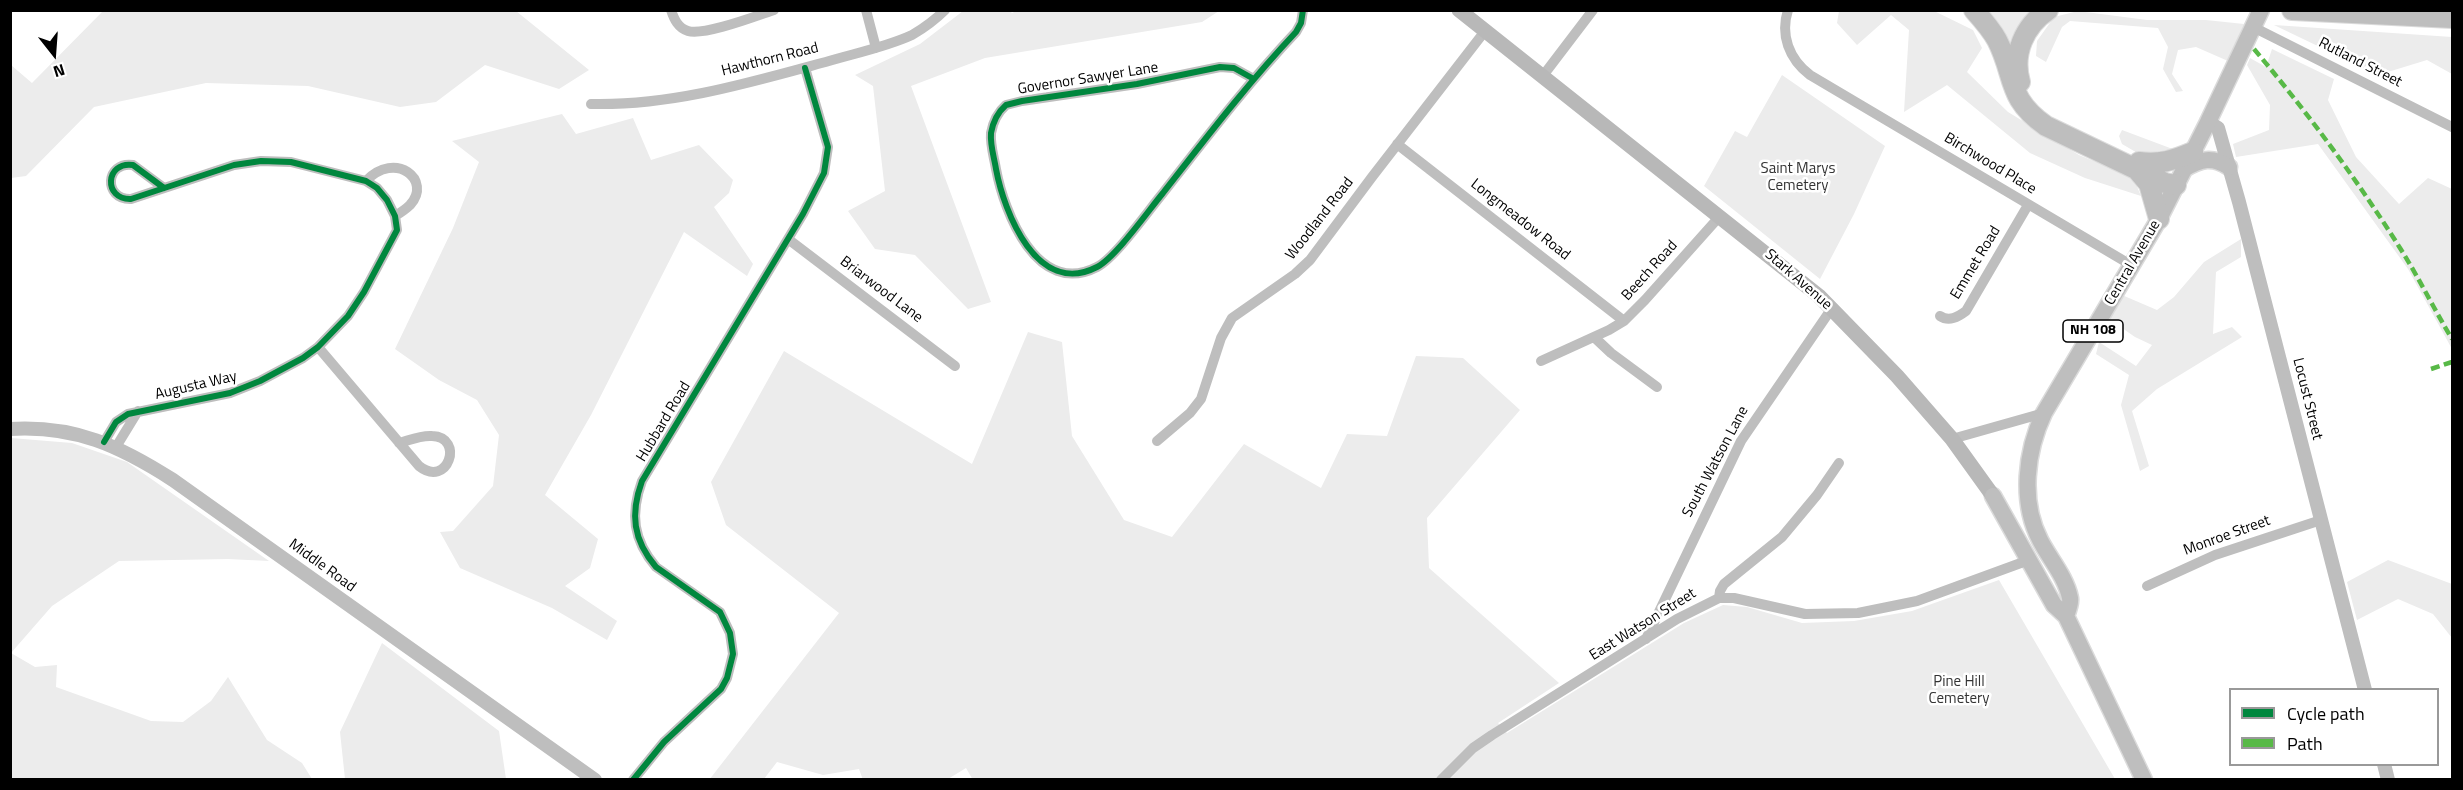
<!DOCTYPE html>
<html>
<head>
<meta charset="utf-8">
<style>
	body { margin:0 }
	#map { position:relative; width:2463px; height:790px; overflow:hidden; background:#fff; font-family:"Titillium Web",sans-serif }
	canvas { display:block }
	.frame { position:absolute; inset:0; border:12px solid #000; pointer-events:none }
	.legend { position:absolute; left:2229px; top:688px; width:210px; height:78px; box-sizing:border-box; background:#fff; border:2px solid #999; margin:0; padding:8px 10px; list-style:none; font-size:18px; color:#000 }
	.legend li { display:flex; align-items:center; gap:12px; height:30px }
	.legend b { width:30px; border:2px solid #999 }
	.north { position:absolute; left:24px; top:24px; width:60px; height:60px; -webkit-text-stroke:4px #fff; paint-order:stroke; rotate:163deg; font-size:16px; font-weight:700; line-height:24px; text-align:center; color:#000 }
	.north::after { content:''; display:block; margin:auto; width:21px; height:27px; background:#000; clip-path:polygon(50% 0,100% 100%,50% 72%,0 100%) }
</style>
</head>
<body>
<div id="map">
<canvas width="2463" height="790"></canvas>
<div class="frame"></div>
<ul class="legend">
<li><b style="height:8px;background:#00873e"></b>Cycle path</li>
<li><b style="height:8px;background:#58b947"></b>Path</li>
</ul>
<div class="north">N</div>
</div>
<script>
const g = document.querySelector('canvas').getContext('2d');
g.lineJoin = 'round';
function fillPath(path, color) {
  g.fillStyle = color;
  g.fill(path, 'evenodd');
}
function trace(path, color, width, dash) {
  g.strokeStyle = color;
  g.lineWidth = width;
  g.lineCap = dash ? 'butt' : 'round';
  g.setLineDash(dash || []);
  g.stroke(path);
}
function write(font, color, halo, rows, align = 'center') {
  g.font = font + ' "Titillium Web",sans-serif';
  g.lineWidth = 5;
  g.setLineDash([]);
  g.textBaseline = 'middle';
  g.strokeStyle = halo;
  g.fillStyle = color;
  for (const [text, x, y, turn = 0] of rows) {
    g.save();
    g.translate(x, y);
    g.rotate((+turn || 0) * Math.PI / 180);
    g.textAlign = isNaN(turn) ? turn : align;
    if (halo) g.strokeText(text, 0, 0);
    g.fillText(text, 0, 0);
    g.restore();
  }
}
fillPath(new Path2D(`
	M1018 10 1219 11 1202 22 985 58 911 86 991 302 968 309 915 255 875 249 848 211 885 191 873 86 855 75 920 44 963 11H1010L1012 13Z
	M1932 10 1973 30 1982 48 1967 72 2008 112 2079 155 2133 177 2141 196 2085 178 2030 153 1947 85 1904 112 1909 30 1891 15 1857 45 1837 23 1839 11Z
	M516 11 589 70 559 89 485 65 436 102 400 107 308 86 206 83 94 107 26 176 11 178V65L32 83 103 11Z
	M1981 11H2042L2014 70 2040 119Z
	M2078 11 2147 20H2206L2244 24 2228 61 2196 47 2178 50 2172 74 2183 91 2176 92 2163 69 2168 47 2158 28 2070 21 2062 27 2046 62 2036 56 2037 41 2054 17Z
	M2274 25 2452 37V74L2427 60 2378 75Z
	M2272 49 2334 79 2328 100 2356 157 2399 204 2428 178 2452 189V349L2408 269 2318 144 2236 157 2233 144 2269 130 2270 105 2247 65 2250 58 2266 67Z
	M1782 75 1885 146 1854 214 1820 279 1704 186 1735 131 1747 137Z
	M562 114 576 134 633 118 651 160 699 145 733 180 729 193 714 207 753 264 747 276 684 232 591 415 545 495 598 539 590 568 565 586 617 621 607 640 552 608 460 568 440 532 453 531 493 486 499 435 477 400 439 380 395 349 453 228 479 162 452 141Z
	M2122 130 2178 151 2146 158 2122 144 2119 136Z
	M2241 239V257L2216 272 2213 334 2232 327 2242 337 2157 389 2132 411 2149 466 2140 471 2121 405 2129 375 2096 354 2099 342 2136 366 2152 345 2135 337 2109 319 2122 295 2157 310 2174 297 2204 262Z
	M1028 332 1062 342 1072 436 1124 520 1172 537 1244 444 1321 488 1347 434 1387 436 1416 356 1463 358 1520 410 1427 518 1429 568 1559 683 1498 723 1507 733 1684 623 1723 605 1747 607 1802 623 1854 621 1912 611 1999 580 2115 779 973 780 966 768 948 779 863 780 859 769 823 775 777 762 764 779 709 780 839 613 726 525 711 482 784 351 972 464Z
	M11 438 72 443 127 462 269 561 228 559 119 561 52 606 11 653 35 667 57 665 56 687 151 721 183 722 211 701 228 677 267 740 302 763 312 779H11Z
	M2388 560 2452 584V638L2433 614 2398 599 2357 620 2347 582Z
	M382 643 499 731 506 779H345L340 732Z`), '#ececec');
const primary = new Path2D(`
	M2184 169C2201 159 2212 156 2229 167
	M1993 496 2054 605 2066 616
	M2144 780 2066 616C2068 611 2071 603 2070 598 2066 577 2049 558 2040 540 2020 501 2026 451 2044 413L2159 219 2208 122 2261 10`);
const motorway = new Path2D(`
	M1974 10C1982 19 1991 29 1997 40 2016 77 2006 98 2046 126L2165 183 2176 185
	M2292 10 2452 18
	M2020 82C2012 54 2024 26 2048 10
	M2139 162C2160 165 2174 160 2193 152
	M2138 171 2149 184 2159 219`);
trace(primary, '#dbdbdb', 19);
trace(motorway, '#dbdbdb', 22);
trace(new Path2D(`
	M671 10C674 19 678 28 688 31 704 36 756 16 774 10
	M866 10 876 48
	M1788 10C1780 35 1789 59 1810 75L2131 265
	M2253 27 2452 127
	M1542 77 1593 10
	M1252 78 1234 68 1220 67 1137 84 1022 101 1006 105C998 112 993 122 991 133 990 145 994 157 996 169 1004 212 1037 298 1097 267 1116 257 1148 211 1163 193 1206 138 1248 83 1296 32L1301 23 1303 10
	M591 104C672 106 752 82 829 61 856 53 886 47 912 35 924 28 935 20 945 10
	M1397 144 1624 321
	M366 181C395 150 433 180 410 205 406 209 400 213 395 216
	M788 239 955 366
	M1940 316C1949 322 1958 317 1966 311L2028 205
	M1594 337 1611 353 1657 387
	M318 347 419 466C448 489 465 437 432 436 421 435 410 440 399 443
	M1541 361 1609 330 1624 321 1645 300 1720 216
	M1952 439 2044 413
	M1157 441 1190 413 1201 399 1221 338 1232 318 1295 274 1310 260 1372 177 1485 31
	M104 442 116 422 128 414 230 393 260 381 303 358 318 347 348 316 364 292 397 230 395 216 387 200 377 188 366 181 291 162 261 161 234 165 131 199C103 200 105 161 133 165L164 188
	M116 447 138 411
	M2147 586 2215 555 2321 520
	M1719 598 1720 591 1724 584 1782 537 1817 495 1839 463
	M1646 639 1741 441 1832 308
	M633 780 664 742 721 689 727 678 733 654 730 633 720 612 656 567C633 540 630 514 642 481L803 214 824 173 828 147 805 68
	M1441 780 1473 748 1492 735 1677 619 1719 598H1734L1805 614 1858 613 1917 601 2029 560`), '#bebebe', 10);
trace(new Path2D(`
	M2208 122 2218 128 2239 202 2365 690
	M10 429C75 425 120 446 173 480L595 780
	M2384 764 2388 780`), '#bebebe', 14);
trace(new Path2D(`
	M1459 10 1819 296 1897 376 1952 439 1993 496`), '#b8b8b8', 15);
trace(primary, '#bebebe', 16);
trace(motorway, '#bebebe', 20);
trace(new Path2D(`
	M2254 49C2307 112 2356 178 2400 248 2419 278 2434 309 2452 339
	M2431 369 2452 362`), '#58b947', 4.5, [9, 4.5]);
trace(new Path2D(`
	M1252 78 1234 68 1220 67 1137 84 1022 101 1006 105C998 112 993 122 991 133 990 145 994 157 996 169 1004 212 1037 298 1097 267 1116 257 1148 211 1163 193 1206 138 1248 83 1296 32L1301 23 1303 10
	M104 442 116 422 128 414 230 393 260 381 303 358 318 347 348 316 364 292 397 230 395 216 387 200 377 188 366 181 291 162 261 161 234 165 131 199C103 200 105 161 133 165L164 188
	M633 780 664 742 721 689 727 678 733 654 730 633 720 612 656 567C633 540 630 514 642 481L803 214 824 173 828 147 805 68`), '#00873e', 6);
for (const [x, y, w] of [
	[2093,331,60]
]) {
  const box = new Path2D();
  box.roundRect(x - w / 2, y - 11, w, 22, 4.5);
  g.fillStyle = '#fff';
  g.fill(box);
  trace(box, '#000', 1.5);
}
write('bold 14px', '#000', null, [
	["NH 108",2093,331]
]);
write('15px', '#000', '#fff', [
	["Hawthorn Road",770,60,-14],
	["Rutland Street",2360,63,27],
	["Governor Sawyer Lane",1088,79,-9],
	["Birchwood Place",1990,164,31],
	["Woodland Road",1320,219,-52],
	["Longmeadow Road",1520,220,38],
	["Emmet Road",1976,263,-59],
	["Central Avenue",2133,263,-60],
	["Beech Road",1650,271,-48],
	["Stark Avenue",1798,280,41],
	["Briarwood Lane",881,290,37],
	["Augusta Way",196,386,-13],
	["Locust Street",2307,399,76],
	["Hubbard Road",664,422,-59],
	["South Watson Lane",1716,462,-62],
	["Monroe Street",2227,536,-20],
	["Middle Road",322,566,36],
	["East Watson Street",1643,625,-32]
]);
write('15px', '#333', '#fff', [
	["Saint Marys",1798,169],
	["Cemetery",1798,186],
	["Pine Hill",1959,682],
	["Cemetery",1959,699]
]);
</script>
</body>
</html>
